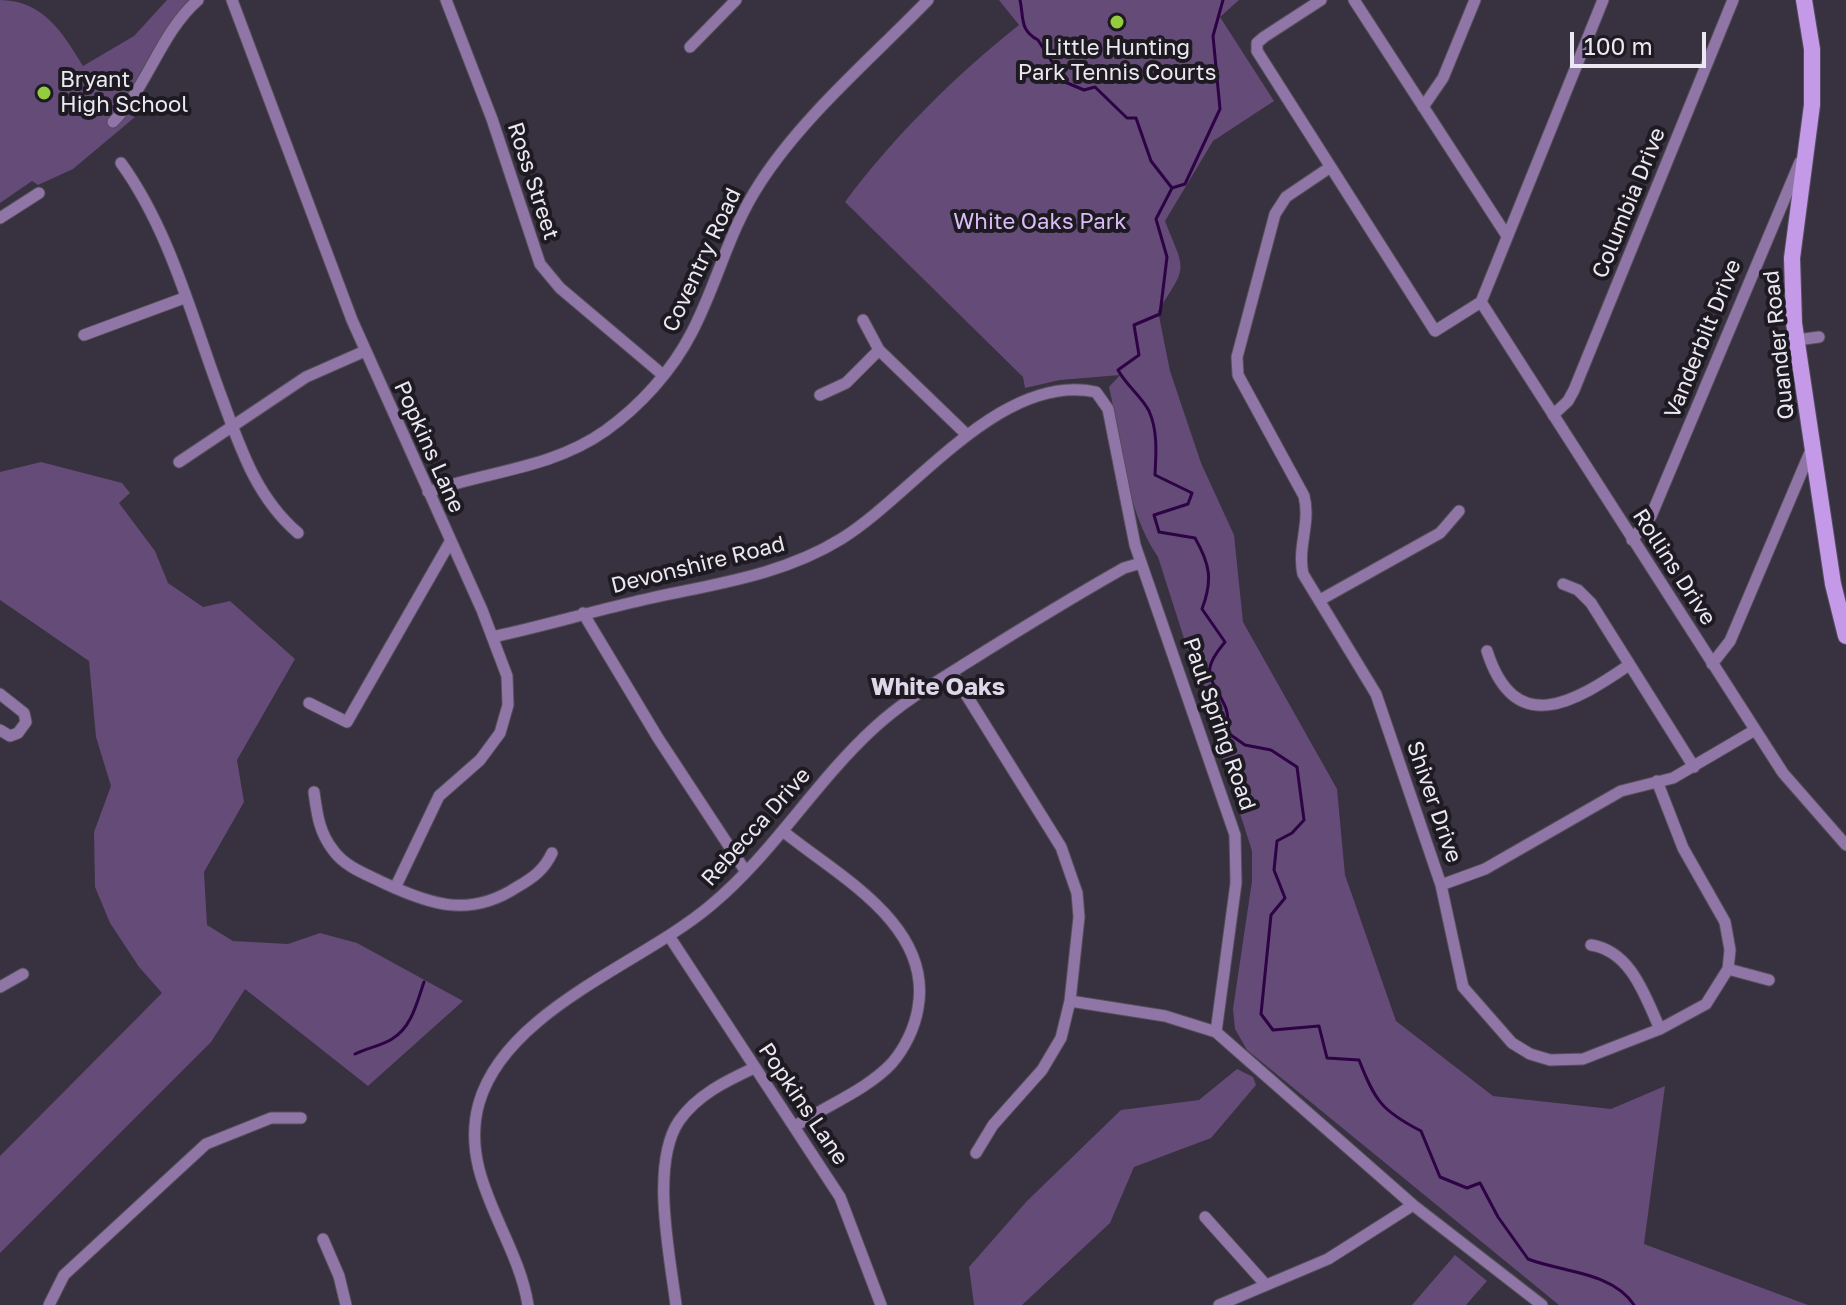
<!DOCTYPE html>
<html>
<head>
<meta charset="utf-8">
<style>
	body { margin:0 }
	#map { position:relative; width:1846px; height:1305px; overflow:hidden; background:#38313f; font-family:"Golos Text",sans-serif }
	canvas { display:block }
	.scale { position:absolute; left:1570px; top:32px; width:136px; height:36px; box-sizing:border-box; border:4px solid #ece8f1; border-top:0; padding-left:10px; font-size:24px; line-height:28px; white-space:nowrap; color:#ece8f1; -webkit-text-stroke:6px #1e1a21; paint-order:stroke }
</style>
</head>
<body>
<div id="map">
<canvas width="1846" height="1305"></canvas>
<div class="scale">100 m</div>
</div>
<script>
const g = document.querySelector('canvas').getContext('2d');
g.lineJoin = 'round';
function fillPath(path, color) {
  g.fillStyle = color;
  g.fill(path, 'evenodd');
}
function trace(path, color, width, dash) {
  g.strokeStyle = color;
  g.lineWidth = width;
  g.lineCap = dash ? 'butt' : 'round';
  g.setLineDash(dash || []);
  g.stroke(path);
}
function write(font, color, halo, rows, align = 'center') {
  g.font = font + ' "Golos Text",sans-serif';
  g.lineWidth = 8;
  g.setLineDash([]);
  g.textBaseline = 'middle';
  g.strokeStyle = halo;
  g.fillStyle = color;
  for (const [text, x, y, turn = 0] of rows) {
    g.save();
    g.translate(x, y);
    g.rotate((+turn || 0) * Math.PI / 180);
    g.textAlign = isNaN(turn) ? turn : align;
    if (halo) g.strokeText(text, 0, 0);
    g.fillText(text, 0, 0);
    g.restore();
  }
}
fillPath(new Path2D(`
	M0 0C43 0 63 33 83 66L134 36 167 0H194L118 123 127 114 135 117 73 169 38 185 32 181 0 203Z
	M999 0H1239L1220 17 1274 101 1213 141 1165 221C1185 272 1189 264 1158 311L1170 371 1201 463 1234 535 1243 622 1337 789 1345 875 1396 1021 1493 1096 1611 1109 1665 1086 1644 1244 1808 1305H1559L1247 1050 1235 1029 1233 1009 1252 881V851L1158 557C1125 509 1122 442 1109 387L1120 375 1060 380 1025 388 1023 377 845 202C893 137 956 75 1019 25Z
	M41 462 122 483 130 493 119 503 155 551 168 583 203 607 230 601 295 659 237 760 244 802 204 872 207 925 233 941 288 944 320 933 357 943 463 1001 368 1086 245 989 211 1042 0 1253V1156L162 993 139 967 110 923 95 887 94 832 111 786 96 737 89 661 0 600V472Z
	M1237 1069 1253 1077 1256 1085 1211 1138 1134 1167 1110 1223 1022 1305H974L969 1267 1027 1201 1121 1110 1199 1100Z
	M1455 1255 1487 1281 1466 1305H1412Z`), '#644b78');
trace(new Path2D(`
	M1020 0C1024 17 1019 30 1038 40L1065 82 1084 90 1095 87 1127 118H1136L1151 161 1172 188
	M1223 0 1213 36 1220 109 1185 184 1172 188 1156 219 1167 257 1160 314 1134 325 1139 355 1118 370C1126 385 1142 397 1149 411 1158 431 1156 454 1155 475L1192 493 1188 504 1154 515 1159 532 1195 538C1210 564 1213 580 1202 609L1225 642C1199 673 1211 676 1225 706 1229 714 1228 725 1228 733L1245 745 1271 750 1297 767 1304 820 1292 833 1277 841 1274 870 1285 898 1271 915 1261 1014 1273 1030 1319 1026 1327 1058 1359 1060C1375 1101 1382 1111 1421 1131L1440 1177 1467 1188 1480 1183 1498 1217 1528 1259C1561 1272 1613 1272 1634 1305
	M355 1054C367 1048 381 1046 392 1039 412 1027 417 1002 424 982`), '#2e0345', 3);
const street = new Path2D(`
	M232 0 352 320 482 610 507 676 508 705 500 733 480 760 439 796 395 888
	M446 0 492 119 540 264 560 288 663 375
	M1321 0 1264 37 1257 43V51L1435 331 1481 302 1603 0
	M1354 0 1507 236
	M690 47 736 0
	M1423 107 1443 78 1475 0
	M113 122C148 86 161 32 198 0
	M121 163C171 232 193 322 223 401 241 450 257 498 298 533
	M1329 168 1286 197 1275 214 1237 357 1238 375 1304 496C1311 523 1297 547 1303 574L1376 694 1441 885 1463 987 1512 1043 1530 1054 1550 1060 1583 1059 1660 1029 1706 1004 1728 969 1730 950 1725 922 1683 848 1657 781
	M0 218 39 193
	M1481 302 1783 773 1846 845
	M863 320 879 350 966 434
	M84 335 184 298
	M1797 340 1819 337
	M820 395 846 383 879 350
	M1553 415 1568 401 1574 390 1733 0
	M179 462 306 377 365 351
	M428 492C487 471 551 469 605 431 640 406 672 371 692 332 718 282 728 232 760 183 803 116 873 57 928 0
	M1632 540 1651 516 1800 162
	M1563 584 1578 590 1591 603 1694 767
	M1320 600 1440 533 1459 511
	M583 613 658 738 746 872
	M492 637C540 627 586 613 634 602 704 585 778 578 841 539 913 495 1001 371 1096 392L1108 409 1135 545 1235 835 1236 883 1216 1032 1413 1205 1542 1305
	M1487 651C1515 739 1575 702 1629 665
	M1712 664 1730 641 1811 450
	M952 672 1061 847 1077 893 1079 917 1070 1001 1061 1038 1042 1070 993 1125 976 1153
	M0 694 24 713 26 722 18 733 10 736 0 730
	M309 703 347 722 450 542
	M314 792C317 814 319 832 333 850 345 867 366 874 384 883 431 905 470 918 517 887 533 878 544 870 552 853
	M784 832C838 876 933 925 918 1008 915 1027 905 1048 892 1063 867 1090 825 1106 794 1127
	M1441 885 1485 869 1621 791 1673 778 1755 730
	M669 936 840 1197 881 1305
	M1591 945C1631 951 1645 996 1660 1029
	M1728 969 1769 980
	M0 987 23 974
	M1070 1001 1165 1016 1216 1032
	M1205 1217 1266 1285
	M323 1239 339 1276 346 1305
	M49 1305 64 1275 206 1144 271 1118H301
	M528 1305C517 1235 458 1177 479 1103 506 1010 641 964 710 906 773 854 814 783 874 728 902 702 936 682 968 662 1019 630 1071 598 1124 568L1141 563
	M676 1305C670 1256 650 1164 679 1121 697 1095 726 1081 754 1068
	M1219 1305 1328 1259 1413 1205`);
const secondary = new Path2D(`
	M1804 0 1812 49V105L1792 258 1794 323 1833 584 1846 636`);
trace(street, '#554e5b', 13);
trace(secondary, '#554e5b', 18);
trace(street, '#9076a6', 11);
trace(secondary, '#c499e7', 16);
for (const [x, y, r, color] of [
	[1117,22,8,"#93cd3d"],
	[44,93,8,"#93cd3d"]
]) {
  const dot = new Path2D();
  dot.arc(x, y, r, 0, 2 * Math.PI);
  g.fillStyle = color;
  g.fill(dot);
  trace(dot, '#1e1a21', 3);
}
write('22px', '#ece8f1', '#1e1a21', [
	["Little Hunting",1117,48],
	["Park Tennis Courts",1117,73],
	["Bryant",60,80,"left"],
	["High School",60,105,"left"]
]);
write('22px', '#ece8f1', '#1e1a21', [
	["Ross Street",533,181,72],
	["Columbia Drive",1629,203,-68],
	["Coventry Road",702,260,-65],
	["Vanderbilt Drive",1703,339,-68],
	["Quander Road",1779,345,-96],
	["Popkins Lane",429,447,66],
	["Devonshire Road",698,565,-14],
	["Rollins Drive",1674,567,57],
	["Paul Spring Road",1219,724,71],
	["Shiver Drive",1434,802,71],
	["Rebecca Drive",756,827,-48],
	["Popkins Lane",803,1104,56]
]);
write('22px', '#dbbcf6', '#1e1a21', [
	["White Oaks Park",1040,222]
]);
write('bold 24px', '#e0d6e9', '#1e1a21', [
	["White Oaks",938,687]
]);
</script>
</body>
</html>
